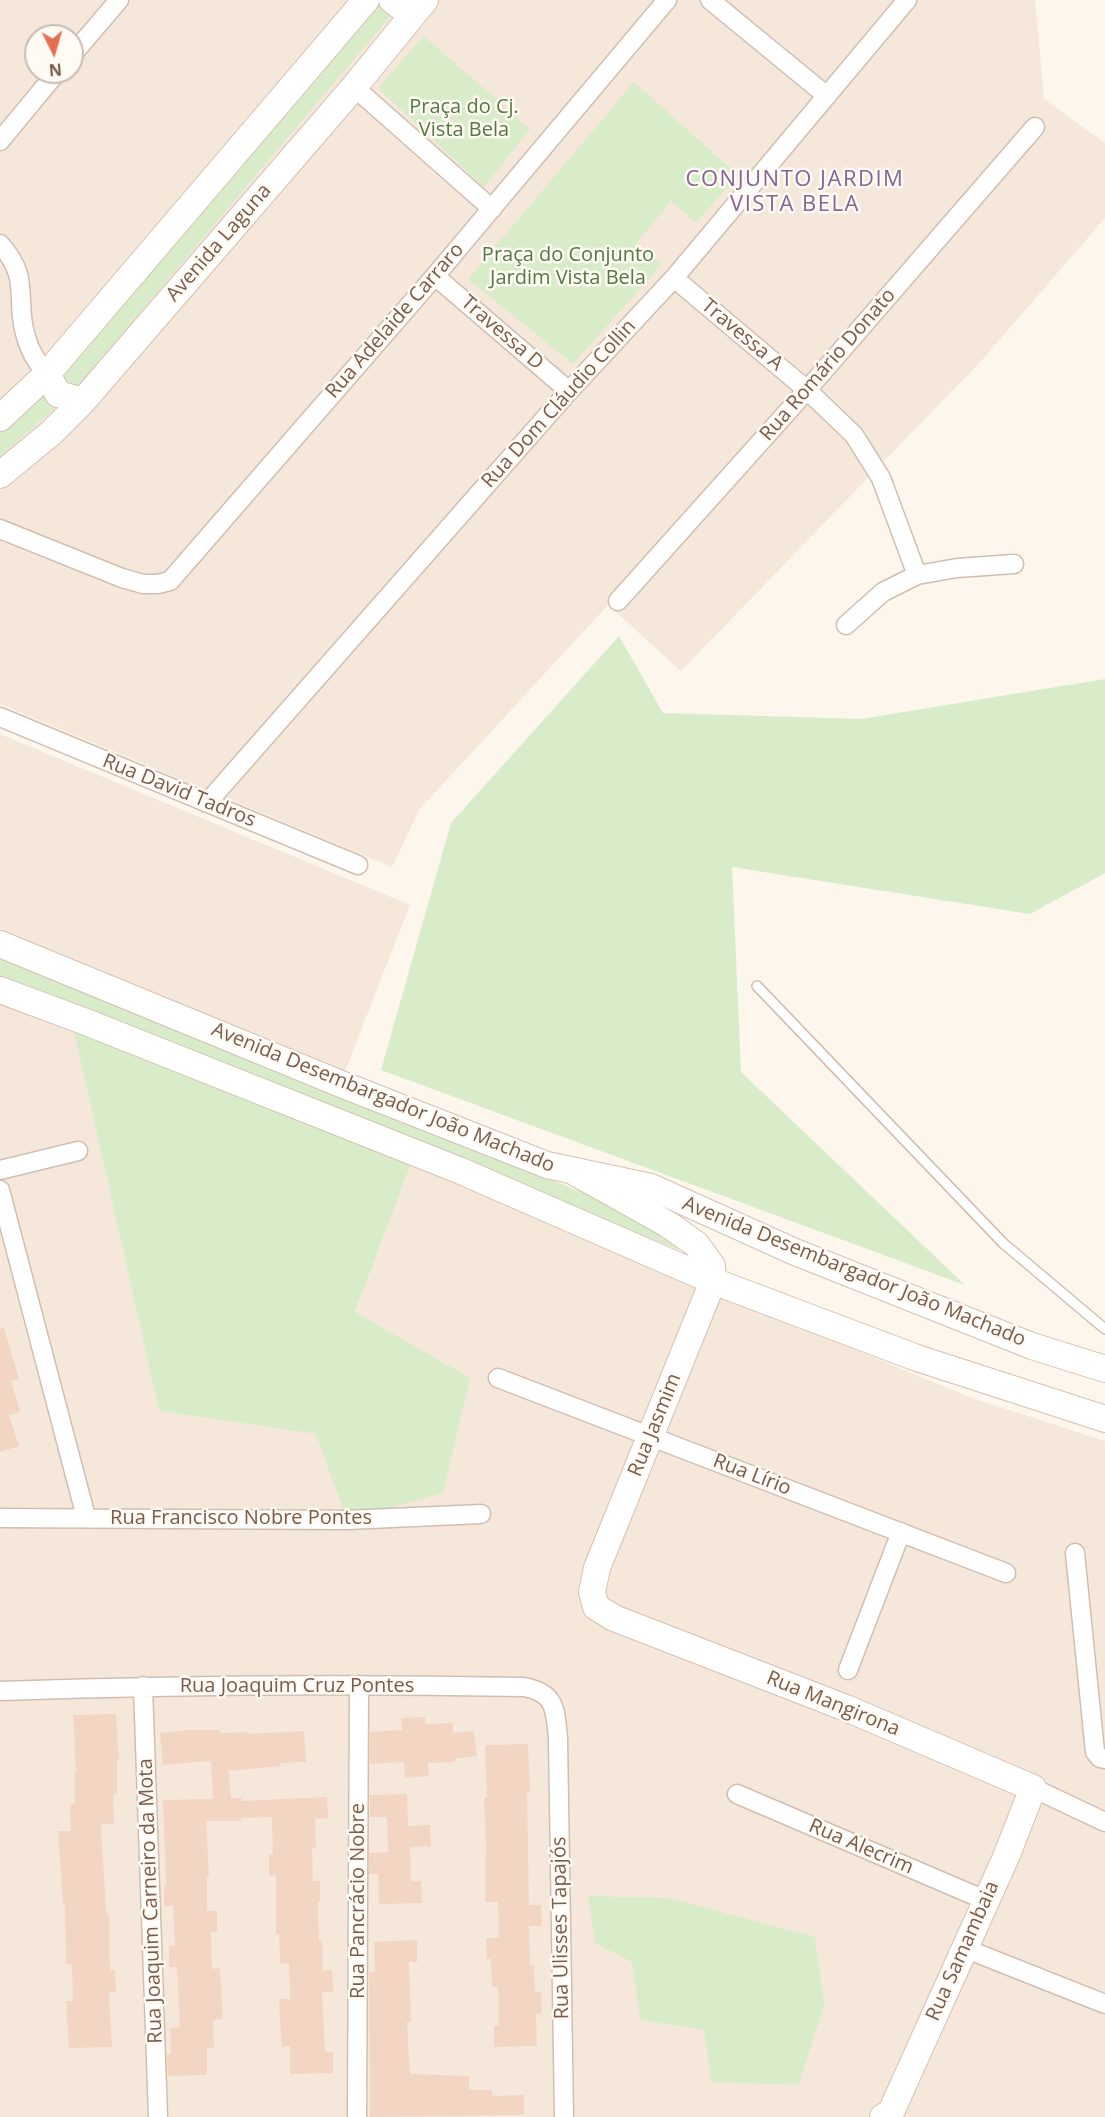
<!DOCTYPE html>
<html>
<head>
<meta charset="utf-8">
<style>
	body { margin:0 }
	#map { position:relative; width:1105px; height:2117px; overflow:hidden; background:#fdf6ec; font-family:"Open Sans",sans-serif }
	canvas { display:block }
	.north { position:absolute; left:24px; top:24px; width:60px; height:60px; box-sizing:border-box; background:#fffaf3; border:2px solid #cabbb1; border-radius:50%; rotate:175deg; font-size:16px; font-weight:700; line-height:24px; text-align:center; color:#7a5c4d }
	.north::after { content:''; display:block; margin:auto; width:21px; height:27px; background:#e76f51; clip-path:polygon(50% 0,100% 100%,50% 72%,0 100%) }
</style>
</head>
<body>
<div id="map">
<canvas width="1105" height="2117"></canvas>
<div class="north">N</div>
</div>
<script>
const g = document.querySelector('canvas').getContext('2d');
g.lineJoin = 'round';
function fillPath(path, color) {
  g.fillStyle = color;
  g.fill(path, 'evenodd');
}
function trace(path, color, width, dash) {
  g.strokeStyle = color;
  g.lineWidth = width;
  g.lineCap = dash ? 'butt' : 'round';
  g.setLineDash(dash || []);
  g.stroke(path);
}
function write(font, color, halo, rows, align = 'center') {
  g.font = font + ' "Open Sans",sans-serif';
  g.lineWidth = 5;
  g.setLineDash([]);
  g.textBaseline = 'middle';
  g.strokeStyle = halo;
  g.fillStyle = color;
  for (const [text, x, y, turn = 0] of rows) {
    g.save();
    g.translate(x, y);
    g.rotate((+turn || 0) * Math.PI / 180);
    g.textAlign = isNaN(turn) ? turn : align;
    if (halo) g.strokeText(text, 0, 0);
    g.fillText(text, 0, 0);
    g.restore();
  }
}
fillPath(new Path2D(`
	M0 0H1035L1044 99 1105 143V218L982 360 681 671 608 605 419 810 392 867 0 704ZM36 36H72V72H36Z
	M0 734 410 905 345 1071 0 929Z
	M0 1002 74 1032 159 1411 317 1434 355 1312 414 1156 703 1286 969 1397 1105 1441V2117H0Z`), '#f5e8da');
fillPath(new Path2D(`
	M380 0H404L93 368 64 400 0 456V428Z
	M424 36 530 129 484 187 378 88Z
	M634 82 738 175 696 223 671 201 636 244 662 264 573 364 468 279Z
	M619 636 663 713 861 719 1105 679V873L1030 914 732 867 741 1072 965 1285 381 1070 451 823Z
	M0 950 660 1225 679 1250 0 978Z
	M74 1032 414 1156 355 1312 470 1378 443 1493 347 1520 316 1434 159 1411Z
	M588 1896 669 1898 815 1937 824 2004 799 2085 711 2082 704 2030 640 2020 632 1962 595 1943Z`), '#d8ecc9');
fillPath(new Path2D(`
	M4 1328 19 1379 11 1381 20 1412 9 1415 19 1446 0 1452V1329Z
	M116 1714 119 1760H117V1794H113L114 1824H101L106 1913H109L110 1971 115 1970 116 1992H109L112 2047 69 2048 66 2001H73L72 1964H66L65 1905H63L58 1831H71L70 1804H75L74 1774 76 1773 73 1715Z
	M425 1717V1724L453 1723V1733L474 1731 477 1756 455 1759V1762L428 1763 429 1776 405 1778 404 1762 370 1764V1732L402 1730 401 1718Z
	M190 1730H220V1733L247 1732V1734L304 1731 306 1762 280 1763 281 1766 229 1771 231 1798H242L241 1801 327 1797 328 1818 315 1819 316 1847 312 1848 313 1881H320V1902H318L319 1941H322L323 1971 332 1970 333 1992H322L325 2052H333V2073L290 2074V2046L282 2047 280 2020 279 1999H290L289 1963 280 1964 279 1934H276V1875L269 1876V1854H273L272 1817 241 1818V1821H206L209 1876H207V1911H217V1932H211L212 1969 220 1968 223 2019 213 2020 214 2048H207V2075L168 2076 167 2055 171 2054 170 2028 180 2027 177 1967H169V1946H175L173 1906H164V1885H166L163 1800 213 1799 211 1761 163 1765 160 1733Z
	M528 1744 530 1792H527L529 1905H541L542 1926H529L530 1965H534L535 1992H541L542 2013 536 2014 537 2046 494 2047V2026H499L498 1987H492L491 1959H487L486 1938H499L498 1902H485L486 1849 484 1798H487L485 1745Z
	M407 1794 408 1826 430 1825 431 1846 410 1847 411 1881H421L422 1903 379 1904 378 1874H369V1853L388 1852 387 1817H370V1795Z
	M417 1940V1962H409L411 2021 407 2022 410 2074 469 2076V2090H492V2096L524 2095V2115L370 2117 369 1972 375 1971 374 1942Z`), '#f3d5c3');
const lane = new Path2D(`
	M757 986 1003 1243 1105 1329`);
const street = new Path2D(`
	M710 0 827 96
	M72 55 119 0
	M354 87 492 209
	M0 141 57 72
	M0 244C32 279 14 299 26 337 30 352 37 362 47 374
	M435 276 569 391
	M674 278 807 390 854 435 881 478 917 575
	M0 529 122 578 143 584H158L170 581 435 276 667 0
	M618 601 807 390 1035 127
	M846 625 883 592 917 575 957 568 1014 564
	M0 717 358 865
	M207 803 569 391 674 278 907 0
	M0 1170 78 1151
	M0 1190 86 1517
	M498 1378 1006 1573
	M0 1518 347 1520 481 1514
	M1075 1553 1095 1752 1100 1758 1105 1759
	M848 1670 901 1532
	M143 1686 158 2117
	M0 1691C175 1685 349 1684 524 1687 556 1693 555 1709 558 1738L564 2117
	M1033 1788 1105 1822
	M737 1794 985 1900
	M964 1948 1105 2004
	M357 2117 359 1685`);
const secondary = new Path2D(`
	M392 0 412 15
	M47 374 58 394 83 401
	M0 418 47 374 366 0
	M0 475 51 433 83 401 354 87 425 0
	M0 944 341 1084 547 1165 651 1187 795 1252 1032 1346 1105 1369
	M0 990 86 1022 461 1171 713 1281 917 1358 1105 1419
	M576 1173 669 1225 696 1244 712 1266 713 1281 597 1568 592 1592 596 1607 614 1618 846 1708 1033 1788 1006 1857 891 2112 883 2117`);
trace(lane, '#d1beb0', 12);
trace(street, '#d1beb0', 21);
trace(secondary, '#d6c0b0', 28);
trace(lane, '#fff', 9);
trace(street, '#fff', 18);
trace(secondary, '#fff', 26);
write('20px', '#537a41', '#fffaf3', [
	["Praça do Cj.",464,107],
	["Vista Bela",464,130],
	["Praça do Conjunto",568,255],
	["Jardim Vista Bela",568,278]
]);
write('20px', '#7a5c4d', '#fffaf3', [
	["Avenida Laguna",219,243,-49],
	["Rua Adelaide Carraro",395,321,-49],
	["Travessa D",502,333,41],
	["Travessa A",742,335,40],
	["Rua Romário Donato",828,365,-49],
	["Rua Dom Cláudio Collin",559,404,-48],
	["Rua David Tadros",179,791,22],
	["Avenida Desembargador João Machado",383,1098,22],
	["Avenida Desembargador João Machado",854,1272,22],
	["Rua Jasmim",655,1425,-68],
	["Rua Lírio",752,1475,21],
	["Rua Francisco Nobre Pontes",241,1518],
	["Rua Joaquim Cruz Pontes",297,1686],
	["Rua Mangirona",833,1704,22],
	["Rua Alecrim",861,1847,23],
	["Rua Joaquim Carneiro da Mota",151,1901,-92],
	["Rua Pancrácio Nobre",358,1901,-90],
	["Rua Ulisses Tapajós",561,1928,-91],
	["Rua Samambaia",963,1951,-66]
]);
g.letterSpacing = '1.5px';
write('22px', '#846695', '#fffaf3', [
	["CONJUNTO JARDIM",795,180],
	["VISTA BELA",795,205]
]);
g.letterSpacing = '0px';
</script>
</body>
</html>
